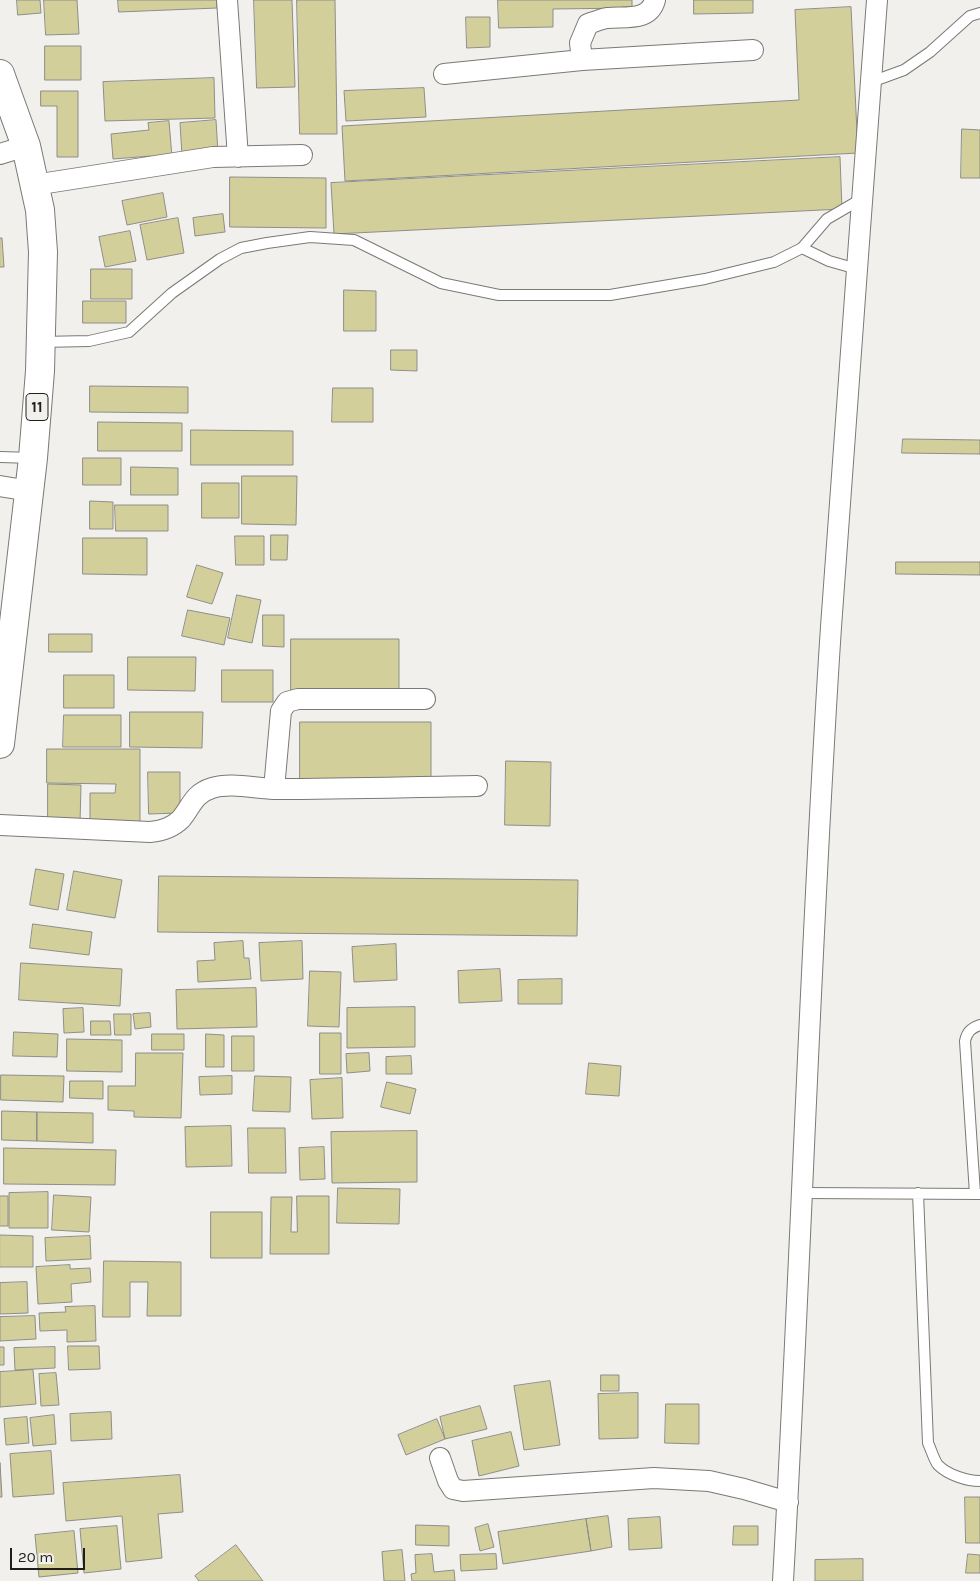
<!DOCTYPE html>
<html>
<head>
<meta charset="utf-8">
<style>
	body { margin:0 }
	#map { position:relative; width:980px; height:1581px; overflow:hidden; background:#f2f0ec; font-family:Karla,sans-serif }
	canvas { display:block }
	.scale { position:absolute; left:10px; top:1548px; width:75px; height:22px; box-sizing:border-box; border:2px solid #1f1e1d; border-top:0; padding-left:6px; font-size:15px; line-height:18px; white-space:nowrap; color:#1f1e1d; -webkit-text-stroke:4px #f2f0ec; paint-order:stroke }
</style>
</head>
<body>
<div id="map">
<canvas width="980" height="1581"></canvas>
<div class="scale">20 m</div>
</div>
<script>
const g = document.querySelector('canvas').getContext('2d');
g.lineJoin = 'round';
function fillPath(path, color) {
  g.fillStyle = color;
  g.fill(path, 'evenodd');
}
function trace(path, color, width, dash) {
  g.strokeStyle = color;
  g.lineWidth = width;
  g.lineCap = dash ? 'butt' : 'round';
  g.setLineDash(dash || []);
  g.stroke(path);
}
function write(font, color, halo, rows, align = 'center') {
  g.font = font + ' Karla,sans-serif';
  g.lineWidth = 4;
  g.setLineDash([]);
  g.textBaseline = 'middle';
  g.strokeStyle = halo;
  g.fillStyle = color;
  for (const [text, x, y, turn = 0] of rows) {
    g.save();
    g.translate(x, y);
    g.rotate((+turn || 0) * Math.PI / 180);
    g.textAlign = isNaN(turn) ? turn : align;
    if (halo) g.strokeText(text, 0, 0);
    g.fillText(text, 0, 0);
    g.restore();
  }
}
const building = new Path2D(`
	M17 0H40L41 13 18 15Z
	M44 0H77L79 34 46 35Z
	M118 0H217V8L119 12Z
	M254 0H292L295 87 257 88Z
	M297 0H335L337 134H300Z
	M498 0H632V8L553 9V27L499 28Z
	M694 0H753V13L694 14Z
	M851 7 858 153 345 181 342 126 799 100 795 10Z
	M466 17H490V47L467 48Z
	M45 46H81V80H45Z
	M214 78 215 118 105 121 103 82Z
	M424 88 426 117 346 121 344 91Z
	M41 91H78V157H57V106H41Z
	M216 120 218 153 182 156 180 123Z
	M169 121 172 157 151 159V156L113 159 111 134 149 130 148 123Z
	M962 129 980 130V178H961Z
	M840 157 842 209 334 234 331 183Z
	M230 177 326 178V228L230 227Z
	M163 193 167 217 127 225 122 201Z
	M223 214 225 232 195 236 193 218Z
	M178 218 184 253 147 260 140 225Z
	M130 231 136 261 105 267 99 237Z
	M0 238H2L4 267H0Z
	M91 269H132V299H91Z
	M344 290 376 291V331H344Z
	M83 301H126V323H83Z
	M391 350H417V371L391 370Z
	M90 386 188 387V413L90 412Z
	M333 388H373V422H332Z
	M98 422 182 423V451H98Z
	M191 430 293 431V465H191Z
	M903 439 980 440V454L902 453Z
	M83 458H121V485H83Z
	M131 467 178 468V495H131Z
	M242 476H297L296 525 242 524Z
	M202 483H239V518H202Z
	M90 501 113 502V529H90Z
	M115 505H168V531H116Z
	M271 535H288L287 560H271Z
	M235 536H264V565H236Z
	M83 538H147V575L83 574Z
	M896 562H980V575L896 574Z
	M197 565 223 573 212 604 187 597Z
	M237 595 261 600 252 643 228 638Z
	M188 610 230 618 224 645 182 636Z
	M263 615H284V647L263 646Z
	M49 634H92V652H49Z
	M291 639H399V693H291Z
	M128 657H196L195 691 128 690Z
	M222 670H273V702H222Z
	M64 675H114V708H64Z
	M130 712H203L202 748 130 747Z
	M64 715H121V747H63Z
	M300 722H431V783H300Z
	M47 749H140V822H90V793H115L116 784 47 783Z
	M506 761 551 762 550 826 505 825Z
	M148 772H180V813L149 814Z
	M48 784 81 785 80 823H48Z
	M36 869 64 874 58 910 30 905Z
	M74 871 122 880 115 918 67 910Z
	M159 876 578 880 577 936 158 932Z
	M33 924 92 932 89 955 30 948Z
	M243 941 244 958H249L251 979 198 982 197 961 215 960 214 943Z
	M302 941 303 979 261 981 259 943Z
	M396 944 397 980 354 982 352 947Z
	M21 963 122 969 120 1006 19 1000Z
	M500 969 502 1001 459 1003 458 971Z
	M310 971 341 972 339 1027 308 1026Z
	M562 979V1004H518V980Z
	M256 988 257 1027 177 1029 176 990Z
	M415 1007V1047L347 1048V1008Z
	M83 1008 84 1032 64 1033 63 1009Z
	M150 1013 151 1027 135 1029 133 1014Z
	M114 1014H131V1035H115Z
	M91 1021H110L111 1035H91Z
	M14 1032 58 1034 57 1057 13 1056Z
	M320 1033H341V1074H320Z
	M152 1034H184V1050H152Z
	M206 1034 224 1035V1067H206Z
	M232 1036H254V1071H232Z
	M67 1039 122 1040V1072L67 1071Z
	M136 1053H183L181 1118 134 1117V1111L108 1110V1086H135Z
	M369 1053 370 1071 347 1073 346 1054Z
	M411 1056 412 1074H386V1057Z
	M589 1063 621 1066 619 1096 586 1094Z
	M1 1075 64 1076 63 1102 1 1100Z
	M232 1076V1094L200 1095 199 1077Z
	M255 1076 291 1077 290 1112 253 1111Z
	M342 1078 343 1118 312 1119 310 1080Z
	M70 1081H103V1099L70 1098Z
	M387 1082 416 1089 410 1114 381 1107Z
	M2 1111 37 1112V1141L2 1140Z
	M37 1112 93 1113V1143L37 1141Z
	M231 1126 232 1166 186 1167 185 1127Z
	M248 1128H285L286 1173H249Z
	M417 1131V1182L332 1183 331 1132Z
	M324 1147 325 1179 300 1180 299 1148Z
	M4 1148 116 1150 115 1185 4 1184Z
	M338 1188 400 1189 399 1224 337 1223Z
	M48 1192V1228H9V1193Z
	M54 1195 91 1197 89 1232 52 1230Z
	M0 1196H8V1226H0Z
	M297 1196H329V1254H270L271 1197H292L291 1232H297Z
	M211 1212H262V1258H211Z
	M0 1235 33 1236V1267H0Z
	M90 1236 91 1259 46 1261 45 1238Z
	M104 1261 181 1262V1316H147L148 1282H130V1317H103Z
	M70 1265V1269L90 1268 91 1282 71 1284 72 1302 38 1304 36 1267Z
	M27 1282 28 1313 0 1314V1283Z
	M95 1306 96 1341 67 1342V1330L40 1331 39 1313 66 1312 65 1307Z
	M35 1316 36 1339 0 1341V1317Z
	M68 1346H99L100 1369 69 1370Z
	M0 1347H4V1365H0Z
	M55 1347V1368L15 1370 14 1348Z
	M33 1370 36 1404 0 1407V1372Z
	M56 1373 59 1405 41 1406 39 1374Z
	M601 1375H619V1391H601Z
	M550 1381 560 1445 524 1450 514 1386Z
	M638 1393V1438L599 1439 598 1394Z
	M666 1404H699V1444L665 1443Z
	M480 1406 487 1429 445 1439 440 1417Z
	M111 1412 112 1439 71 1441 70 1414Z
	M54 1415 56 1444 33 1446 30 1418Z
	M27 1417 29 1443 6 1445 4 1419Z
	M437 1419 445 1439 406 1455 398 1435Z
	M511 1432 519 1466 479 1476 472 1441Z
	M51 1451 54 1494 13 1497 10 1454Z
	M0 1463 2 1497H0Z
	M180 1475 183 1512 158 1514 162 1558 126 1562 122 1516 66 1521 63 1483Z
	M965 1497H980V1543H966Z
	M608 1516 612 1547 591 1551 586 1519Z
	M660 1517 662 1548 629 1550 628 1519Z
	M586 1519 591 1551 503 1564 498 1532Z
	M488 1524 494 1547 480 1551 475 1528Z
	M416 1525 449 1526V1546L416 1545Z
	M117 1526 121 1569 84 1573 80 1529Z
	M734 1526H758V1545H733Z
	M74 1531 78 1573 39 1577 35 1535Z
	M236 1545 263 1581H199L195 1576Z
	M402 1550 405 1581H384L382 1552Z
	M432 1554 434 1572 454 1570 455 1581H412L411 1574 416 1573 415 1555Z
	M496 1554 497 1569 461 1571 460 1555Z
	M968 1554 980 1555V1573H966Z
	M863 1559V1581H815V1560Z`);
fillPath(building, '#d2cf9a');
trace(building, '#8e8e8a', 1);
const lane = new Path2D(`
	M871 82 904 70 930 52 970 16 980 13
	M802 248 829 261 857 269
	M41 342 89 341 129 332 172 293 220 259 241 248 267 243 310 237 354 240 441 283 499 295H610L705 279 774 262 802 248 827 219 863 198
	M0 457 32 458
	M802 1193 980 1194
	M918 1193 928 1443C931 1449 934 1460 938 1465 948 1475 967 1481 980 1481
	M975 1194 965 1041C967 1032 971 1028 980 1025`);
const street = new Path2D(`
	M227 0 238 157
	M655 0C649 22 625 16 607 18 601 19 594 22 588 24L580 43 582 60 753 50
	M444 74 582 60
	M0 154 26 146
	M34 185 213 157 302 155
	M0 486 30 491
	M274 789 281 711 287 702 298 699H425
	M0 825 150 832C162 831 172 828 181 819 192 806 193 794 212 788 232 782 256 789 277 789 343 789 410 787 477 786
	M440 1458 448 1481 453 1489 463 1491 654 1478 709 1481 744 1489 788 1502
	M783 1581C801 1263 810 945 831 627 845 418 862 209 877 0`);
const highway = new Path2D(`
	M0 74 26 146 40 210 43 252 40 371 33 458 0 744`);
trace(lane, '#7b7976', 12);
trace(street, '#7b7976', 22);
trace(highway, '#7b7976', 30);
trace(lane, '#fff', 10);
trace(street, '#fff', 20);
trace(highway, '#fff', 28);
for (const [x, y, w] of [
	[37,407,22]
]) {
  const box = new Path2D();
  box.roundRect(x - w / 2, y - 13.5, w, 27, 4);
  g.fillStyle = '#f2f0ec';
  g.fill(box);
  trace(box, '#1f1e1d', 1);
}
write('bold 16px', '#1f1e1d', null, [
	["11",37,407]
]);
</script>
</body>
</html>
